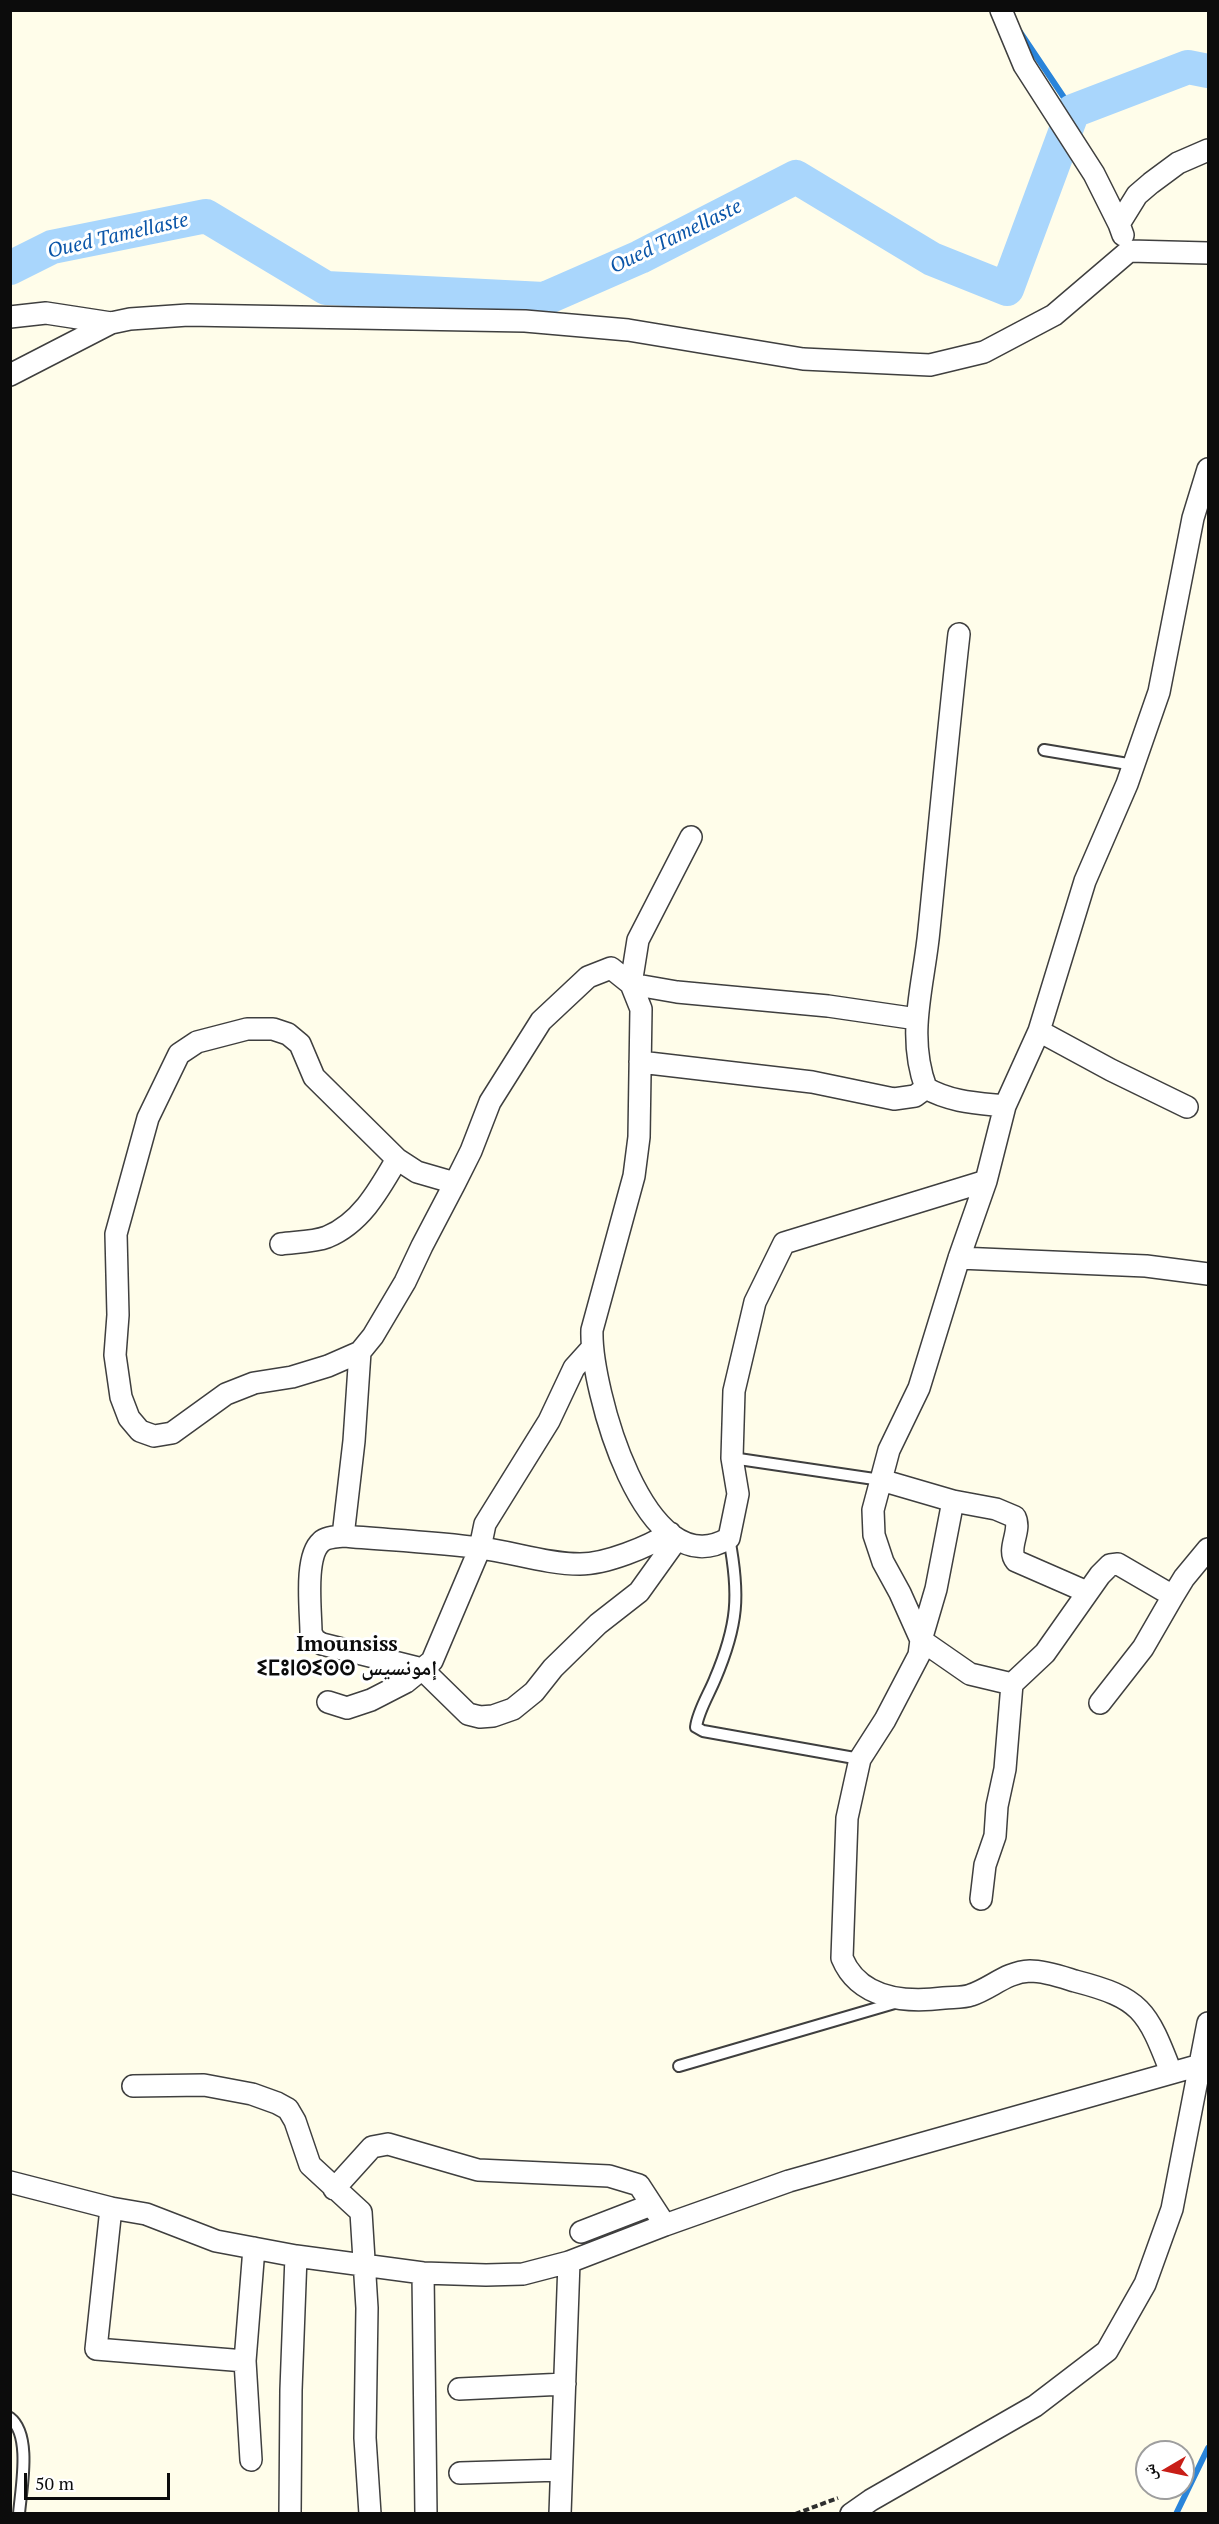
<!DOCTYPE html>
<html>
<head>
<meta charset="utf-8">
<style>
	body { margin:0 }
	#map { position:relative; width:1219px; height:2524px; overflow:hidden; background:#fffdea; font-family:"PT Serif","Noto Naskh Arabic",serif }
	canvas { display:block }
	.frame { position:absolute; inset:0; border:12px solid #0c0c0c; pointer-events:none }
	.north { position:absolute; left:1135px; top:2440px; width:60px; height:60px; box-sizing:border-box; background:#fff; border:2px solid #9e9e9e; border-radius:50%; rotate:261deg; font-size:16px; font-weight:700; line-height:24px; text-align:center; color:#0c0c0c }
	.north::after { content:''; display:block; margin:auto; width:21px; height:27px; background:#c81e17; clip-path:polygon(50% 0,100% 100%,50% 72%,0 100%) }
	.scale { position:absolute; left:24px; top:2473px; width:146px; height:27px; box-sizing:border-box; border:3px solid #0c0c0c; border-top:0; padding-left:8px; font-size:18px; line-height:21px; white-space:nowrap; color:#0c0c0c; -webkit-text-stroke:4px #fff; paint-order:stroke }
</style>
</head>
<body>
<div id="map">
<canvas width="1219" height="2524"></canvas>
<div class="frame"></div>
<div class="north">ش</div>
<div class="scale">50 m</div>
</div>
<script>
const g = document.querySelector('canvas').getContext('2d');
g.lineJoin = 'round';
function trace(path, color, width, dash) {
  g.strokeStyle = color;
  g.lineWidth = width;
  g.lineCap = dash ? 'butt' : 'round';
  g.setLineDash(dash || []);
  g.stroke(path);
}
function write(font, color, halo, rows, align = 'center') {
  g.font = font + ' "PT Serif","Noto Naskh Arabic","Noto Sans Tifinagh",serif';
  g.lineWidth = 6;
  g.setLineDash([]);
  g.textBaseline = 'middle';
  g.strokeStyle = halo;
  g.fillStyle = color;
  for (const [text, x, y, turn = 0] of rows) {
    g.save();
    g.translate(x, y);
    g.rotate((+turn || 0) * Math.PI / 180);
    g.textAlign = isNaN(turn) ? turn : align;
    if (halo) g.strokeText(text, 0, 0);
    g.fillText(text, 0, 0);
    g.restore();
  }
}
trace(new Path2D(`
	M1020 32 1073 111
	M1176 2514 1208 2448`), '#2984da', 6);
trace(new Path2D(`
	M10 268 52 247 206 216 326 288 544 299 640 257 796 177 932 259 1007 289 1073 111 1188 67 1208 71`), '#a9d6fc', 34);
const service = new Path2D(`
	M1044 750 1134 765
	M732 1458 881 1480
	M729 1538C740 1595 738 1625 715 1679 709 1694 698 1711 696 1727L703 1731 860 1759
	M679 2066 898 2002
	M10 2418C32 2435 21 2488 19 2514`);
const minor = new Path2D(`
	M1001 10 1024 65 1094 174 1119 224
	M1123 235 1119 224 1137 195 1151 183 1178 163 1208 150
	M10 317 46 313 111 323
	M10 375 111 323 130 319 188 315 525 321 628 330 803 359 930 365 984 352 1054 315 1129 251 1208 253
	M959 634C948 732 939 831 929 930 924 985 906 1034 926 1088 950 1102 977 1103 1005 1106L986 1181 959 1258 919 1388 889 1450 873 1510 874 1535 883 1562 900 1593 921 1640 919 1655 885 1720 860 1759 847 1818 842 1958C859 1999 905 2003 944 1998 953 1997 963 1998 971 1995 992 1988 1006 1972 1030 1971 1045 1971 1062 1977 1075 1981 1141 1998 1147 2010 1171 2072
	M691 837 638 940 631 984 677 992 828 1006 917 1019
	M1039 1031 1085 881 1127 784 1159 692 1193 518 1208 469
	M640 1062 812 1082 894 1099 915 1096 926 1088
	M1005 1106 1039 1031 1111 1070 1187 1107
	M455 1183 417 1172 397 1159 314 1077 300 1044 288 1034 273 1029H247L197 1042 179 1054 148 1118 116 1234 118 1315 115 1355 121 1397 129 1418 140 1431 154 1436 172 1433 226 1394 254 1383 292 1377 328 1366 360 1352 373 1336 405 1282 422 1246 455 1183 471 1151 490 1102 541 1021 588 977 611 968 631 984 641 1009 639 1137 634 1176 592 1330C590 1386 645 1590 729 1538L738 1494 732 1458 734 1391 755 1302 784 1243 986 1181
	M281 1244C295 1242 314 1242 327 1237 361 1223 379 1190 397 1159
	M959 1258 1146 1266 1208 1274
	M881 1480 953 1501 996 1509 1015 1517C1022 1531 1006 1549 1016 1561L1087 1592
	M953 1501 936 1589 921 1640 970 1674 1012 1684 1005 1769 997 1806 995 1836 985 1865 981 1899
	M670 1533C648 1547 606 1564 580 1564 546 1564 513 1552 480 1548 435 1542 388 1540 343 1536 336 1537 326 1537 321 1542 304 1557 311 1611 311 1633L315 1640 322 1644 422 1669 468 1714 480 1717 493 1716 513 1709 534 1692 553 1668 598 1624 639 1592 677 1539
	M343 1536 354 1441 360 1352
	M1012 1684 1045 1653 1100 1575 1110 1565 1118 1564 1173 1596 1184 1578 1208 1549
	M328 1702 347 1708 371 1700 406 1682 432 1661 480 1548 485 1524 549 1421 574 1368 592 1348
	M1100 1703 1143 1648 1173 1596
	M133 2086 204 2085 252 2094 277 2103 288 2109 295 2121 310 2165 361 2212 367 2308 365 2438 370 2514
	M10 2182 111 2208 146 2214 216 2241 296 2256 423 2273 486 2275 523 2274 569 2262 665 2225 789 2181 1200 2065
	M334 2189 372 2147 388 2144 478 2170 609 2176 639 2185 665 2225
	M111 2208 96 2349 245 2361
	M581 2232 651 2205
	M423 2273 426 2514
	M459 2389 565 2384
	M251 2460 245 2361 254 2248
	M460 2473 561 2470
	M290 2514 291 2390 296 2256
	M560 2514 569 2262
	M851 2514 871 2500 1035 2406 1107 2351 1145 2284 1172 2209 1208 2023`);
trace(service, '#3f3f3f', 14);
trace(minor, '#3f3f3f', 24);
trace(new Path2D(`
	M795 2514 838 2498`), '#2e2e2e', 4, [6, 3]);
trace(service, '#fff', 10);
trace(minor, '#fff', 21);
write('italic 20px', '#0a55a8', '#fff', [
	["Oued Tamellaste",118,236,-13],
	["Oued Tamellaste",676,237,-26]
]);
write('bold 21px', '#0c0c0c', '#fff', [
	["Imounsiss",347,1645],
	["ⵉⵎⵓⵏⵙⵉⵙⵙ إمونسيس",347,1669]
]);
</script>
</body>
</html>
